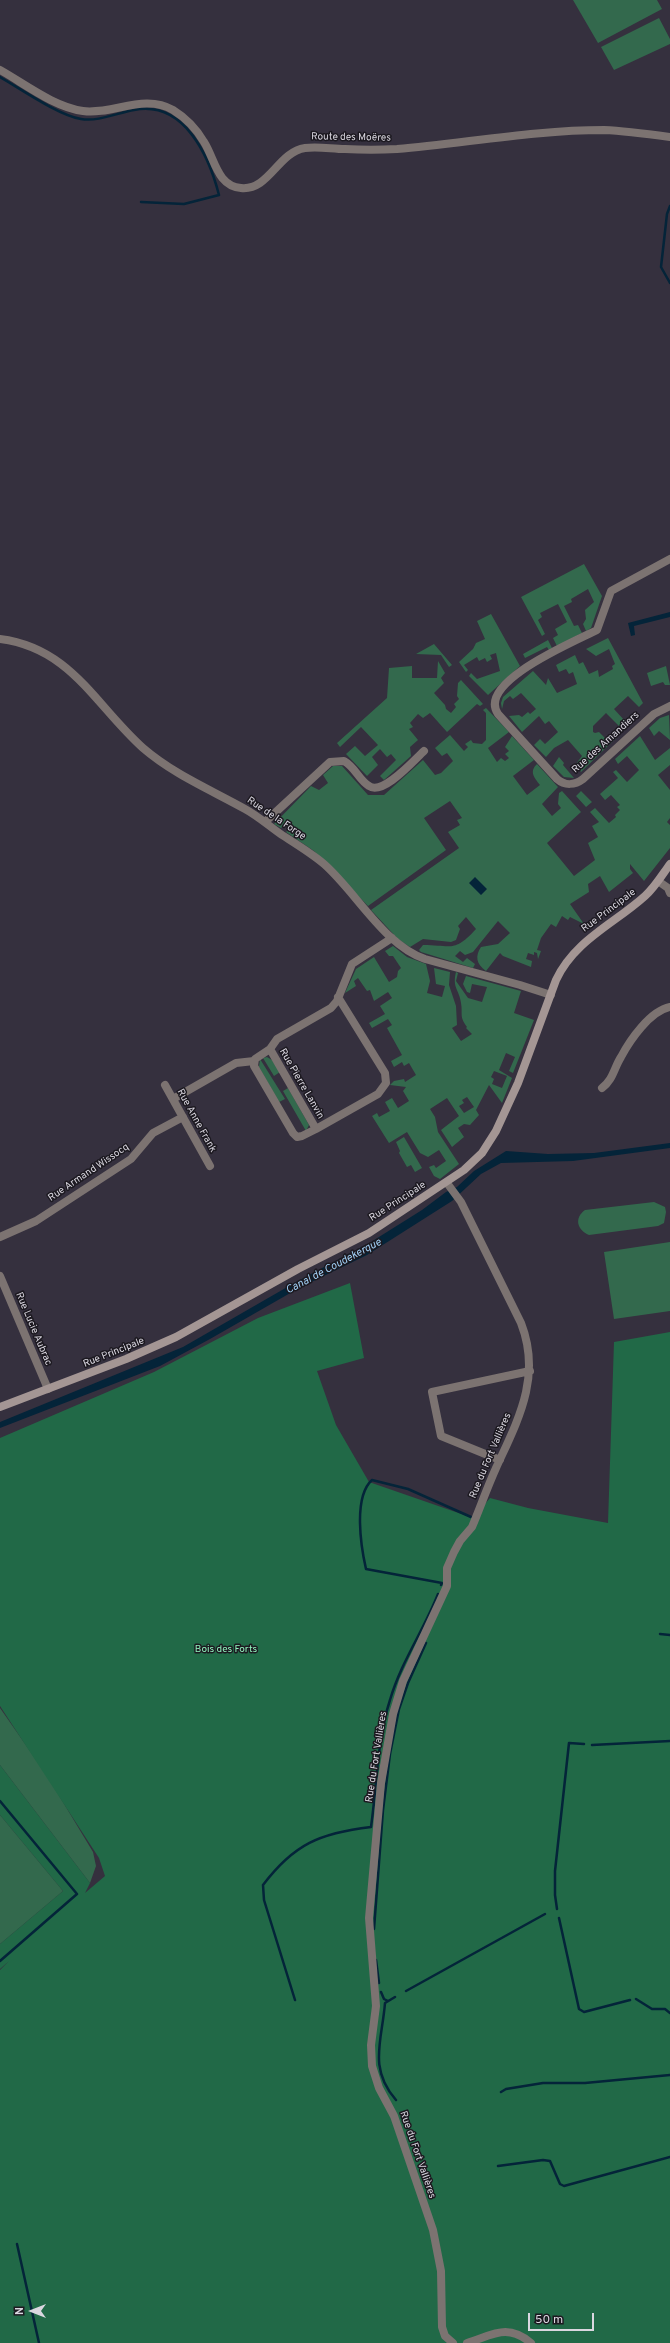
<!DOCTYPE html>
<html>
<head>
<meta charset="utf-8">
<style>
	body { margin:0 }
	#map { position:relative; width:670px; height:2343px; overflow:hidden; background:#35303e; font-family:Overpass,sans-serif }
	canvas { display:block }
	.north { position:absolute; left:12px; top:2291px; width:40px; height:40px; -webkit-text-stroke:3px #1c1920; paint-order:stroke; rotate:270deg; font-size:11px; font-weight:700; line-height:16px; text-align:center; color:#dad7e0 }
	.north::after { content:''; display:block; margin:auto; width:14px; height:18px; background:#dad7e0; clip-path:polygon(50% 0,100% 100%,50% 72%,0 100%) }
	.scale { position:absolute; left:528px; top:2313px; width:66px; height:18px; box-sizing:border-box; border:2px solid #dad7e0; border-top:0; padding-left:5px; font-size:12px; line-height:14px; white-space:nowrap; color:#dad7e0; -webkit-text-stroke:3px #1c1920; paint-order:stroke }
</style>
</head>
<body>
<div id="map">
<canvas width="670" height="2343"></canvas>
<div class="north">N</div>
<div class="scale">50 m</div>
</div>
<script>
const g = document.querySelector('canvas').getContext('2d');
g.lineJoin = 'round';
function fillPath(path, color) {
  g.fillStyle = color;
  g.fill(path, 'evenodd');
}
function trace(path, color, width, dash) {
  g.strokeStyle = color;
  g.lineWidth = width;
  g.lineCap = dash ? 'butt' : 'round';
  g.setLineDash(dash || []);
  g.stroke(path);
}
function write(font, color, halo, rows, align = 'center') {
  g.font = font + ' Overpass,sans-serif';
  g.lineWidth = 3;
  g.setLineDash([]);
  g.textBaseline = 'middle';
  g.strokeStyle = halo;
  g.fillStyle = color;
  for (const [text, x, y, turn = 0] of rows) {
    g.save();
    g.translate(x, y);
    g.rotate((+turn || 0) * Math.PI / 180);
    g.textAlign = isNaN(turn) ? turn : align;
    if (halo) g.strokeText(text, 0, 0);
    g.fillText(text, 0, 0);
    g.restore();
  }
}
fillPath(new Path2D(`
	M573 0H657L662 9 598 43Z
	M659 18 670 39V44L614 70 601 47Z
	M584 564 602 596 591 628 586 631 583 624 586 619 585 610 594 602 588 589 571 599 572 602 564 606 574 626 578 625 582 633 557 646 553 638 558 635 555 629 567 622 558 604 540 613 542 617 538 620 545 634 542 636 521 597Z
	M491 614 520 666 488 695 469 676 471 673 477 679 500 671 496 653 490 655 492 659 487 662 485 658 479 661 477 657 464 665 468 670 466 672 459 662 473 649 476 643 485 639 477 621Z
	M608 638 643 703 639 707 628 696 614 709 625 721 619 726 606 713 593 726V732L595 733 599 732 605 738 609 735 618 736 581 772 576 764 582 756 568 740 554 748 546 757 534 745 540 739 545 744 558 732 549 721 545 724 539 716 522 732 509 716 519 715 522 717 528 712 530 714 536 709 521 693 513 699 510 696 504 701 502 709 501 703 503 697 533 671 546 685 548 678 557 693 577 684 573 672 569 674 566 669 559 672 556 665 575 655 579 664 583 662 589 674 598 670 599 677 613 669 612 666 615 664 609 649 596 656 586 649Z
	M548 640 552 648 549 650 547 647 525 658 523 654Z
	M434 644 452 665 449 667 441 655 416 654Z
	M438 661 445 673 441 678 444 683 434 693 445 705 446 709 451 713 456 707 454 704 459 699 457 696 458 683 461 680 483 704 480 706 477 704 447 732 430 713 423 718 418 714 410 723 413 727 409 729 418 740 410 747 411 756 384 780 380 776 396 760 391 754 387 757 380 749 372 757 378 765 367 776 346 754 355 746 365 756 378 745 361 727 340 747 337 743 387 698 389 668 412 666V678H437Z
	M666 666 670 685H665L663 682 651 686 647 673Z
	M486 708 509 732 488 748 497 762 501 758 505 761 509 758 505 754 509 751 505 747 512 736 534 760 513 776 527 795 540 785C534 777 529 772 537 764L558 787 542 804 552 816 561 808 558 804 559 793 562 791 581 812 547 843 574 876 595 860 588 843 598 837 592 826 599 822 590 812 595 808 609 823 616 817 615 815 620 810 617 807 620 805 611 795 605 800 600 794 618 778 613 772 616 770 627 782 639 770 627 756 618 764 615 759 640 736 655 760 670 748V765L658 775 670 790V818L667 822 670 825V848L644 881 630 864V869L633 873 609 892 600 876 588 884 589 892 570 904 584 924 570 917 568 920 562 916 556 927 551 924 541 938 537 950 541 951 538 959 537 953 534 952V955L528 953 526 959 532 961 531 967 503 956 500 953 486 971C476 964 475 956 481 947L498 944 510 933 498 921 473 952 465 955 460 951 455 956 463 962 467 958 475 964 473 968 421 952 419 950 423 945C452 945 454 953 476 929L466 917 458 926 460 929 456 940 451 942 423 939 410 947 398 939 371 910 459 848 448 832 460 825 457 820 462 818 450 801 424 818 446 850 368 906 314 851 286 832 293 825 288 821 291 818 281 828 274 824 311 786 319 790 328 783 323 775 333 766H342L368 795H384L423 760 435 775 441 773 453 761 447 753 442 756 435 748 450 735 464 751 468 747 465 744 471 740 473 743 482 744 486 740V713L483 710Z
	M669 715 670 740 659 731 654 736 649 728 660 718Z
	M559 757 564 763 563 765 574 778 564 777 553 766Z
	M581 791 592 802 586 807 576 796Z
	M393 946 407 957 426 964 430 981 427 993 442 997 445 986 436 984 434 968 450 972 449 985 456 1006 457 1025 452 1028 461 1041 472 1034 466 1028 467 1027C459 1016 463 1015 461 1003 459 989 452 988 456 972L458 973 456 981 468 998 482 1002 487 987 472 984 470 993 467 992 463 984 466 976 521 991 514 1013 534 1020 513 1073 509 1071 515 1057 506 1053 499 1070 512 1078 502 1103 489 1085 476 1110 479 1115 470 1125 464 1124 458 1128 464 1137 452 1147 441 1130 459 1116 447 1098 430 1109 435 1117 438 1132 459 1164 440 1179 434 1176 429 1167 434 1165 436 1168 446 1161 439 1150 428 1157 420 1153 407 1132 389 1143 372 1116 377 1113 379 1117 390 1111 385 1102 392 1098 398 1108 409 1101 403 1091 406 1087 390 1085 394 1081 404 1079 405 1082 416 1075 409 1063 404 1066 402 1062 394 1067 391 1061 402 1055 387 1028 392 1025 388 1019 372 1028 369 1023 385 1014 380 1006 392 998 388 992 374 1001 370 990 367 991 358 978 354 981 356 986 345 993 356 969 374 957 389 982 397 977 398 971 401 968 393 956H389L385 951ZM494 1071 507 1076 502 1088 492 1084 494 1079 491 1077ZM467 1097 474 1107 464 1113 459 1106 464 1103 462 1100Z
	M267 1057 272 1060 280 1072 274 1076 263 1058Z
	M260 1059 285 1099 279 1102 259 1067Z
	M288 1088 309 1125 306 1131 283 1091Z
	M404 1137 422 1168 415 1172 411 1165 407 1167 399 1153 400 1151 396 1142Z
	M654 1202 665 1207 666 1212 664 1223 658 1226 589 1235C577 1230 574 1218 585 1210Z
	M670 1242V1311L614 1319 604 1252Z
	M0 1708 46 1774 93 1852 96 1866 90 1883 0 1765Z
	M0 1815 63 1891 0 1944Z`), '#33694d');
fillPath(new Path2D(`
	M350 1283 364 1358 317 1371 336 1425 369 1482 473 1518 490 1498 528 1508 608 1523 614 1342 670 1332V2343H0V1970L9 1961 0 1969V1944L63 1891 0 1815V1765L90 1883 85 1893 105 1876 99 1858 0 1706V1438L154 1372 258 1318Z`), '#216947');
fillPath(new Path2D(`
	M670 612V617L634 626 635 635 631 636 628 623Z
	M475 877 487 889 481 895 469 883Z
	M670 1143V1148L573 1161 501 1163 481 1174 452 1201 367 1255 299 1288 210 1339 160 1366 0 1428V1422L183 1347 296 1282 371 1242 422 1210 446 1192 457 1187 474 1171 506 1151 548 1154 594 1153Z`), '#042439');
trace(new Path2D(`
	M0 77C21 89 58 115 81 119 98 122 117 113 134 110 184 100 209 156 219 195L184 204 141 202
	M670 206 667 214 661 267 670 283
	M441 1585 442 1583 366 1569C361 1547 353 1497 372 1480L408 1489 471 1517
	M660 1634 670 1635
	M592 1745 670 1741
	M0 1801 77 1894 0 1961
	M557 1909 555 1895V1871L569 1743 584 1744
	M559 1918 579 2009 584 2012 630 2000
	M374 1929 383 1810 390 1754 399 1709 408 1683 426 1643
	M376 1960 379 1983
	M406 1991 545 1914
	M381 1992 384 1999 388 2001
	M395 1997 385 2003C382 2041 368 2068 396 2100
	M636 1999 652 2009H665L670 2013
	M295 2000 264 1900 263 1885C294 1844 320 1833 371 1827 377 1785 377 1740 390 1700 401 1662 424 1630 438 1594
	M501 2092 506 2089 543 2083H585L670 2075
	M498 2166 543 2160 550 2161 560 2184 564 2186 670 2157
	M17 2244 39 2343`), '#042439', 2.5);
trace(new Path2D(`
	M0 70C25 84 54 107 83 111 113 115 144 93 173 110 186 118 197 130 204 142 215 159 217 186 241 188 269 191 278 152 305 148 318 146 332 149 345 149 362 150 380 150 397 149 466 143 535 130 604 130 626 131 648 134 670 137
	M670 559 611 591 597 630C576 641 476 682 498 714L557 779C565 786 575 785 583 779L654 714 670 706
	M0 639C71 648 95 705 143 748 173 774 211 790 245 809 258 816 269 826 282 835 296 844 311 853 324 864 356 892 384 945 425 959L520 985 551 995
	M265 822 330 762 344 761C355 767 359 780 369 786 383 796 414 760 424 751
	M658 881 668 888 670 893
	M270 1049 316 1129 302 1136 297 1137 293 1133 254 1066 255 1059 270 1049 277 1039 331 1008 337 1001 352 964 392 938
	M165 1085 210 1166
	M602 1088C613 1080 614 1068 621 1057 630 1040 650 1011 670 1007
	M173 1099 236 1063 254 1061
	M316 1129 378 1094 386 1083 385 1073 338 997
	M447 1183 461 1202 521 1323C542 1377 518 1420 496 1468 487 1488 480 1508 472 1527L460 1541 454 1552 447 1568V1586L403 1681 393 1714 381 1783 369 1918 376 2006 371 2045 372 2066 379 2088 394 2116 433 2230 441 2271 442 2327 445 2336 453 2343
	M0 1237 36 1221 131 1159 153 1133 183 1117
	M0 1276 48 1389
	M500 1460 441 1436 432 1392 530 1371
	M467 2343C493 2335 507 2323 531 2343`), '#7c7371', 8);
trace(new Path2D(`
	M0 1407 126 1359 176 1337 298 1269 369 1233 464 1170 482 1153 496 1131 518 1083 556 980C575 940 614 924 645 896 655 887 662 875 670 864`), '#a49694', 8);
write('10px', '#dad7e0', '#1c1920', [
	["Route des Moëres",351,138,1],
	["Rue des Amandiers",606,743,-42],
	["Rue de la Forge",276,819,34],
	["Rue Principale",609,911,-37],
	["Rue Pierre Lanvin",301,1084,60],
	["Rue Anne Frank",196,1121,61],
	["Rue Armand Wissocq",89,1173,-34],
	["Rue Principale",398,1202,-33],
	["Rue Lucie Aubrac",33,1329,67],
	["Rue Principale",114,1353,-22],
	["Rue du Fort Vallières",491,1456,-67],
	["Rue du Fort Vallières",377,1757,-81],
	["Rue du Fort Vallières",417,2155,71]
]);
write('10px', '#91f4be', '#1c1920', [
	["Bois des Forts",226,1650]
]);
write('italic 11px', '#a2d1f7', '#1c1920', [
	["Canal de Coudekerque",334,1267,-28]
]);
</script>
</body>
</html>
